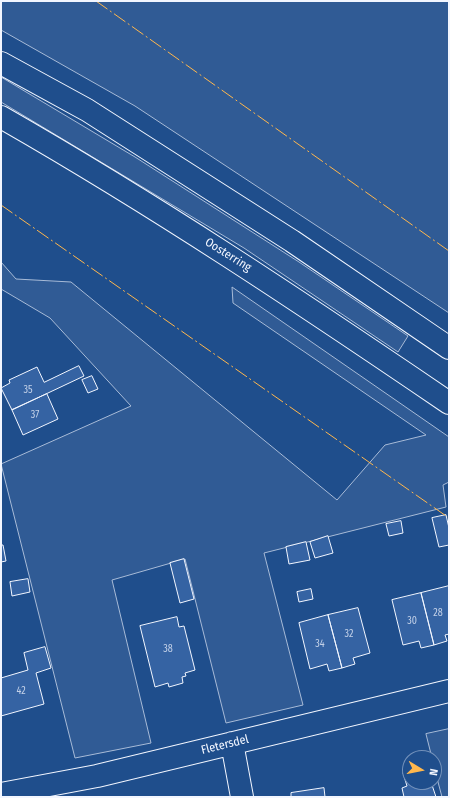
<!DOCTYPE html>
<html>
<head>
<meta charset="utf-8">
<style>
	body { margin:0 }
	#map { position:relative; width:450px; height:798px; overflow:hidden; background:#1f4e8c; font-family:"Fira Sans Condensed",sans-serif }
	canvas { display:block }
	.frame { position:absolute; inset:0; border:2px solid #f2f6ff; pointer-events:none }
	.north { position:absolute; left:402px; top:750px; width:40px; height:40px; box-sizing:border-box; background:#1f4e8c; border:1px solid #7391ba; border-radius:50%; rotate:100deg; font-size:11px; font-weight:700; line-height:16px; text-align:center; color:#f2f6ff }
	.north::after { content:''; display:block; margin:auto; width:14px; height:18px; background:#ffb74d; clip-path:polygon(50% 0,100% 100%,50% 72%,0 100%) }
</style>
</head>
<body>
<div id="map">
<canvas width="450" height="798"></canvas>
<div class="frame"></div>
<div class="north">N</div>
</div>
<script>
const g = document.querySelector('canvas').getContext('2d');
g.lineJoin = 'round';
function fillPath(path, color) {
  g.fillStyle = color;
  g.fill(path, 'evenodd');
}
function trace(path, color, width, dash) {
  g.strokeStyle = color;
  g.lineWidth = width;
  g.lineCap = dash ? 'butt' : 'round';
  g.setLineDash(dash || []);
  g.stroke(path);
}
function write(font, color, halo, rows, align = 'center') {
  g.font = font + ' "Fira Sans Condensed",sans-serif';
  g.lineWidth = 3;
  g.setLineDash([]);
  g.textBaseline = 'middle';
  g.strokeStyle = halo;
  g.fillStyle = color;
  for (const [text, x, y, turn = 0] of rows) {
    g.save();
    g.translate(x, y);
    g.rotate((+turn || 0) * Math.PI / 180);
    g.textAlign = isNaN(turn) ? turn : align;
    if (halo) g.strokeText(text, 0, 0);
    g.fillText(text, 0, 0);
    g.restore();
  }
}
const built = new Path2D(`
	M1 1H449V313L135 106 1 30Z
	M1 77 135 157 299 262 408 336 398 352 244 248 1 102Z
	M1 262 16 279 71 282 337 500 385 445 426 435 233 303 232 287 449 437V482L443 485 446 507 264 553 303 705 226 723 185 559 112 580 151 743 75 758 1 464 131 406 50 318 1 289Z
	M449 729V797H442L434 767V758H432L426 734Z`);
fillPath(built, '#305b95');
trace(built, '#a8bbd7', 1);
const building = new Path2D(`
	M79 366 84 376 12 410 1 388 10 383 9 380 37 367 44 382Z
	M92 376 98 389 88 393 82 380Z
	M47 394 58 419 23 435 12 410Z
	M446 515 449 528V545L439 547 432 518Z
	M401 521 403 533 389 536 386 524Z
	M328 536 333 553 315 558 310 542Z
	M306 542 310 560 289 564 286 547Z
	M1 545H3L6 561 1 562Z
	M184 559 194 599 180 603 170 563Z
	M28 579 30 592 12 596 10 582Z
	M449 586V634L445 635 447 641 434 645 421 593Z
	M311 589 313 599 299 602 297 592Z
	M421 593 434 645 421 648 419 641 403 645 392 600Z
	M358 608 370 653 353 658 355 664 342 668 328 615Z
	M328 615 342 668 329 671 327 664 310 669 299 623Z
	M177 617 179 627 184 626 195 670 185 673 186 676 182 677 183 683 169 687 168 683 155 687 140 626Z
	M45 647 51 668 36 673 44 704 1 716V678L28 670 24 653Z
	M410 771V782H431L436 797H404L402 788 407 786 403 773Z
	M324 788 325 797H291V793Z`);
fillPath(building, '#3563a3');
trace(building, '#f2f6ff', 1);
const minor = new Path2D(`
	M232 743 242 797
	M1 794 97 776 449 691`);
const major = new Path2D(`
	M1 63 87 110 292 241 449 348
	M1 117C155 205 302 303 449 403`);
trace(minor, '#f2f6ff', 24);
trace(major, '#f2f6ff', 24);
trace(minor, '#1f4e8c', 22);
trace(major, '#1f4e8c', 22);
trace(new Path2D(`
	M96 1 449 251
	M1 205 449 518`), '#ffb74d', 1, [14, 3, 2, 3]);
write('10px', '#c3d1e8', null, [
	["35",28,390],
	["37",35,415],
	["28",438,613],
	["30",412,621],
	["32",349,634],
	["34",320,644],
	["38",168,649],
	["42",21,691]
]);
write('12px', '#f2f6ff', '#1f4e8c', [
	["Oosterring",228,255,32],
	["Fletersdel",225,745,-14]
]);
</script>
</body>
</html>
